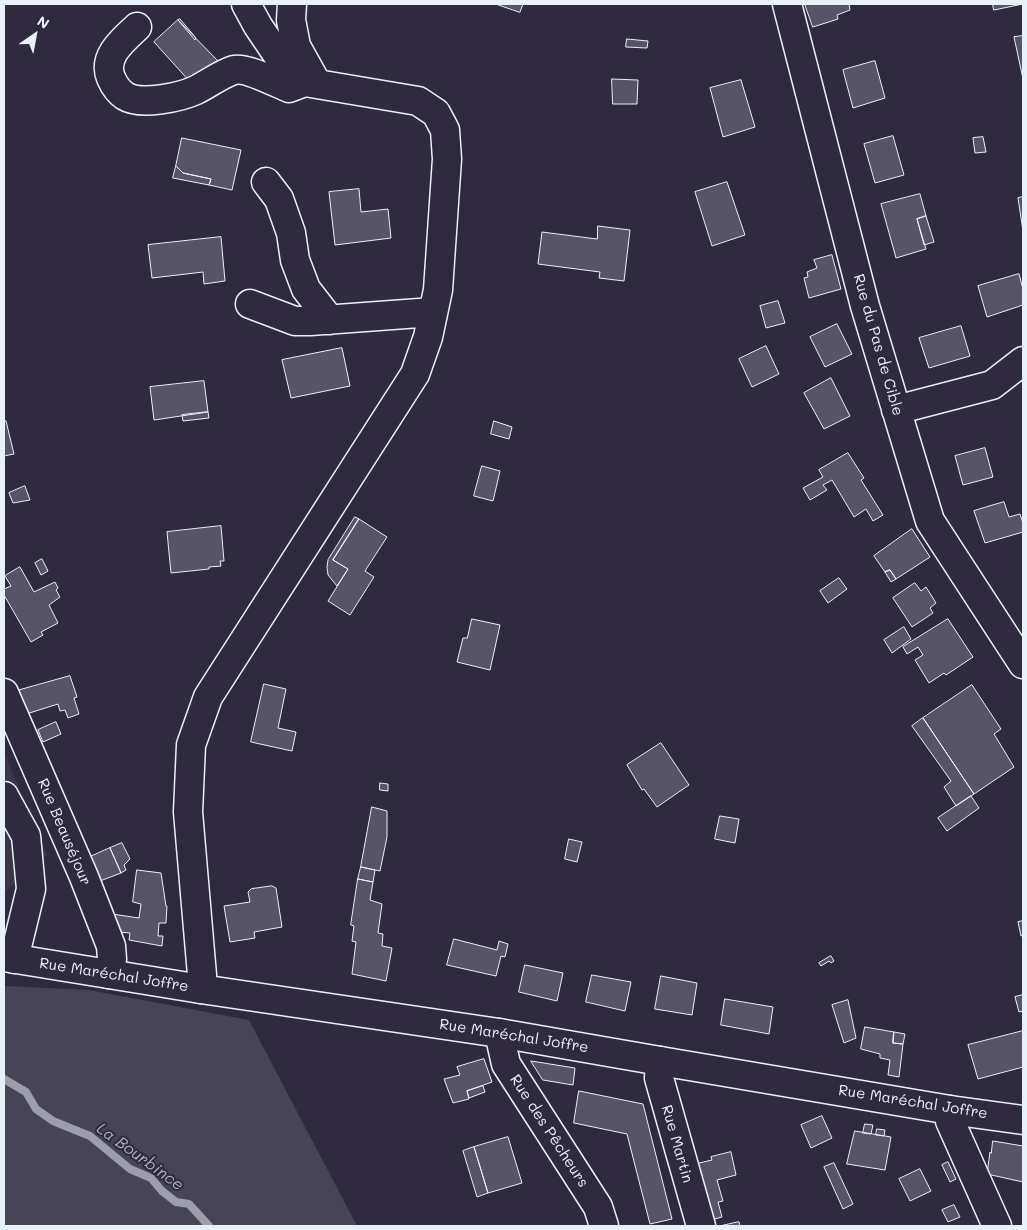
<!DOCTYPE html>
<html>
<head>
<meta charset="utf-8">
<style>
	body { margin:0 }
	#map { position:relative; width:1027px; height:1230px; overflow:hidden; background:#2f2a3d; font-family:Mali,sans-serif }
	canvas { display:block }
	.frame { position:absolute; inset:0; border:5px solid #e8f1f8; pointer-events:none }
	.north { position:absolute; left:10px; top:10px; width:50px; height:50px; -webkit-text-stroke:4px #2f2a3d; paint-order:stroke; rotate:33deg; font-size:14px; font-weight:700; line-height:20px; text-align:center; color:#e8f1f8 }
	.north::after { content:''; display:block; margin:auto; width:18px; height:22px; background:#e8f1f8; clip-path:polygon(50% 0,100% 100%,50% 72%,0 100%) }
</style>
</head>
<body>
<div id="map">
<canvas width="1027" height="1230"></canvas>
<div class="frame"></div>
<div class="north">N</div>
</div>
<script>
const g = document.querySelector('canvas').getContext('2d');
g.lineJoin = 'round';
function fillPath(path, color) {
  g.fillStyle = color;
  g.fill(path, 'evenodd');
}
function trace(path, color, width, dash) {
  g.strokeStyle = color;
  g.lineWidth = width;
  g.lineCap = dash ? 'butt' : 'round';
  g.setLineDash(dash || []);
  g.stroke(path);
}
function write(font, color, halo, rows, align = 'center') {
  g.font = font + ' Mali,sans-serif';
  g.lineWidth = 4;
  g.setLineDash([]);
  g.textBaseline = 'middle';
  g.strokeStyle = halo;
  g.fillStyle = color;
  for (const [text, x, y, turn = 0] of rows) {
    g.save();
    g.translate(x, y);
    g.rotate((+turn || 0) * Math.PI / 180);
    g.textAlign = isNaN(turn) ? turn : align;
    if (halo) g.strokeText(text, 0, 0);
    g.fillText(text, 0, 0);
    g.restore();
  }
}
fillPath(new Path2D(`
	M4 752 47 855 4 893Z`), '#3b3749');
fillPath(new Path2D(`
	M4 986 89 990 249 1020 357 1226H4Z`), '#464455');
trace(new Path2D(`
	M4 1079 26 1092 36 1109 53 1121 90 1136 130 1169 151 1178 162 1191 176 1202 189 1204 209 1226`), '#9c9fab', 8);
const building = new Path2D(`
	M496 4H523L520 12Z
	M805 4H849L850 10 837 15 838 19 813 27Z
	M993 4H1023L994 10Z
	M180 19 196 38 195 40 178 20Z
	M178 20 219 62 192 84 154 42Z
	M1023 36V79L1014 37Z
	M627 39 648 41 647 48 626 47Z
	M875 61 885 98 853 108 843 70Z
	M612 79 638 80 637 104H613Z
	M741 80 755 127 723 137 710 88Z
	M893 136 904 175 875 183 864 144Z
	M983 137 986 152 975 153 973 138Z
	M182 138 241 150 232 190 209 185 211 179 183 173 176 166Z
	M176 166 183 173 211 179 209 185 173 178Z
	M727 182 745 235 712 246 695 192Z
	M359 189 361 212 388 209 391 238 335 245 329 192Z
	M920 194 926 216 917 219 926 249 896 258 881 204Z
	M1023 197V231L1018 198Z
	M926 216 934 242 924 245 917 219Z
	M598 226 630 230 624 281 599 278 600 272 538 264 542 232 597 239Z
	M221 237 225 281 204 284 203 272 152 278 148 245Z
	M832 255 841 289 809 298 804 278 808 277 807 272 817 268 814 260Z
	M1019 274 1023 289V305L987 317 978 286Z
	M778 301 785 323 766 328 760 306Z
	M837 324 852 354 825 367 810 337Z
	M961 326 970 356 929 368 919 338Z
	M766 346 779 374 752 387 739 359Z
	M342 348 350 386 291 398 282 360Z
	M831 378 850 416 824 429 804 393Z
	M204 381 208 412 154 420 150 387Z
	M208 412 209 418 183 421 182 415Z
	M6 421 14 454 4 456V422Z
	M494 421 512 427 509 439 491 434Z
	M985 448 993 477 963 485 955 456Z
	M848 453 864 478 861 480 883 515 873 521 866 509 854 517 832 480 823 485 827 490 810 500 803 488 823 477 819 470Z
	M482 466 500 471 493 501 474 496Z
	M25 486 30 500 13 503 9 493Z
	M1004 502 1009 517 1020 514 1023 523V532L985 543 974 511Z
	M355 517 359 519 333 560 348 569 337 586 328 575 327 567 328 560Z
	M359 519 387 537 365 571 374 577 350 615 328 601 348 569 333 560Z
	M221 526 224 561H220L221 566 209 567V569L171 573 167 532Z
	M912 529 930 557 896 579 890 570 885 572 874 556Z
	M42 559 48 571 41 575 35 563Z
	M20 567 34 592 55 582 58 588 56 590 60 597 49 605 58 623 41 632 43 635 31 642 4 595V589L11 586 5 576Z
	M890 570 896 579 891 582 885 572Z
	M839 578 847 589 828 603 820 591Z
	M915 583 921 591 926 587 936 603 930 608 933 613 912 627 893 598Z
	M472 619 500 625 490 670 457 662 463 638H467Z
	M948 619 973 657 946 675 944 673 929 683 915 660 923 655 918 647 907 654 903 647Z
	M904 627 911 639 892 653 884 640Z
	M70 676 77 697 74 698 79 714 68 718 65 710 60 711 58 704 23 715 13 692Z
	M264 684 286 689 278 728 296 732 292 751 251 742Z
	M972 685 1001 729 994 734 1014 767 974 794 923 718Z
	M923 718 974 794 956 806 944 787 951 781 912 726Z
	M56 722 61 734 43 742 38 730Z
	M661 743 689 785 657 807 644 789 642 790 627 765Z
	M380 783 388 784V791L380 790Z
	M971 796 979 808 947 831 938 818Z
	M372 807 387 811V837L380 871 361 867Z
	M720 816 739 819 735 843 715 839Z
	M569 839 582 842 577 862 565 859Z
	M122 843 130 859 124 865 126 870 121 873 110 848Z
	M110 848 121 873 100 881 90 857Z
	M361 867 375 870 373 882 358 879Z
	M137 870 161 873 166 906H167L166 923H159L158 936H163L162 946 129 940 130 933 119 932 112 914 139 918 141 904 133 902Z
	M358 879 373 882 370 900 382 904 378 933 383 934 382 946 392 948 386 981 352 974 356 942 352 941 354 926 351 925Z
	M272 886 276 888 282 927 254 932 255 938 230 942 224 906 250 902 248 892 251 889Z
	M1023 921V935L1021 936 1018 922Z
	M454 939 497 950 499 941 508 944 505 957 501 956 496 976 447 965Z
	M831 956 834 961 831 963 829 961 821 966 819 963Z
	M525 965 563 973 557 1001 519 992Z
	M592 975 631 982 625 1011 586 1002Z
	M661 976 697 983 692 1015 655 1009Z
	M1023 995V1011L1019 1012 1015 997Z
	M725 999 773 1007 769 1034 721 1025Z
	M848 1000 856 1038 844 1043 832 1005Z
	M865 1027 894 1032 893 1043 903 1044 899 1077 888 1075 890 1060 880 1058V1054L861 1049Z
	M1023 1031V1067L978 1079 968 1045Z
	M894 1032 905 1034 903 1044 893 1043Z
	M484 1059 492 1082 467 1091 469 1099 453 1103 444 1079 460 1075 457 1067Z
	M531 1061 575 1068 573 1085 543 1080Z
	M483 1086 485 1092 469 1098 467 1091Z
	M579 1091 643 1104 672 1219 650 1224 627 1134 574 1123Z
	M822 1116 832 1138 811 1148 801 1125Z
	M865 1124 873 1125 871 1134 863 1133Z
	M877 1129 885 1130 884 1136 876 1135Z
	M855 1131 891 1137 885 1170 847 1164Z
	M508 1137 522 1183 488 1193 474 1147Z
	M993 1141 1023 1146V1182L987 1174 990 1152 991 1153Z
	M474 1147 488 1193 477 1197 463 1151Z
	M731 1152 736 1175 717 1180 723 1201 718 1202 722 1217 711 1220 695 1164 712 1160 711 1157Z
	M948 1162 956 1179 950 1182 942 1165Z
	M834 1163 853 1204 843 1209 824 1167Z
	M920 1169 931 1191 910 1201 899 1179Z
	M954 1205 960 1217 948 1222 942 1210Z
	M739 1222 740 1226H720Z`);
fillPath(building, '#575565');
trace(building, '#e8f1f8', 1);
const minor = new Path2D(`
	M292 4 291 20 296 46 316 82
	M787 4 865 306 930 521 1023 664
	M137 27C123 40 102 57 111 78 114 85 119 92 125 96 141 106 181 97 196 90 208 84 223 73 234 70 246 67 277 83 289 88L305 82 281 60 258 26 246 4
	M266 182 279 199 291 233 295 260 306 289 330 320
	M250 304 295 321H310L433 312
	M896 410 992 385 1023 361
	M4 693 84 877 111 946 112 959 109 974
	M4 796 26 836 31 889 14 959
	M201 989 202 975 188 812 191 745 208 697 415 374 428 337 438 290 447 159 445 130 436 113 418 101 305 82
	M499 1033 506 1064 598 1207 604 1226
	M660 1061 659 1078 701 1226
	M950 1110V1121L997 1226`);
const major = new Path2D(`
	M4 957 201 989 499 1033 660 1061 950 1110 1023 1120`);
trace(minor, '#e8f1f8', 31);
trace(major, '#e8f1f8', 31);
trace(minor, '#2f2a3d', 28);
trace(major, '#2f2a3d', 28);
write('15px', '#e8f1f8', '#2f2a3d', [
	["Rue du Pas de Cible",878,345,74],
	["Rue Beauséjour",64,832,67],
	["Rue Maréchal Joffre",114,975,9],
	["Rue Maréchal Joffre",514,1036,9],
	["Rue Maréchal Joffre",913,1102,9],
	["Rue des Pêcheurs",549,1131,57],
	["Rue Martin",677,1144,74]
]);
write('italic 16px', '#afb4be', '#2f2a3d', [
	["La Bourbince",140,1157,36]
]);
</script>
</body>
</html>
